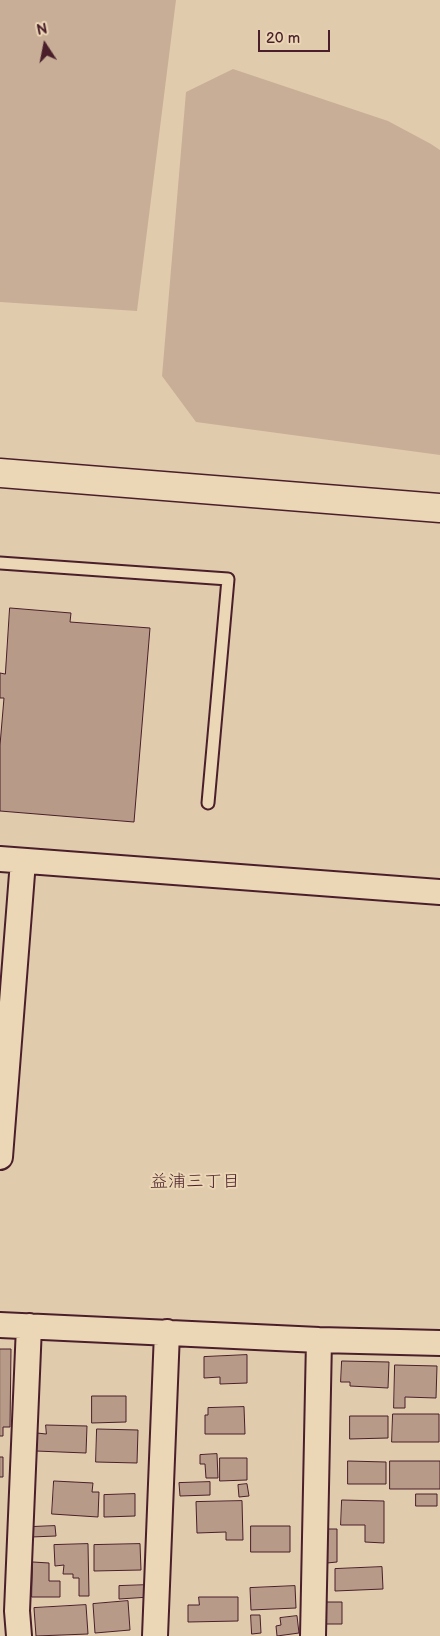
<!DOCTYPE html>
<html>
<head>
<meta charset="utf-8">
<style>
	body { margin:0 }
	#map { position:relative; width:440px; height:1636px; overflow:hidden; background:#e1cbad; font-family:"Balsamiq Sans",sans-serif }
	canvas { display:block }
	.north { position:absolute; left:20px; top:20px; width:50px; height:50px; -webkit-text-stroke:4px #ebd6b5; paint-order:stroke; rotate:349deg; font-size:14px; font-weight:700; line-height:20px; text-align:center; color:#4a1f2b }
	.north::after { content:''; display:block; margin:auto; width:18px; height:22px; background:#4a1f2b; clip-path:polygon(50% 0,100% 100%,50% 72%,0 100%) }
	.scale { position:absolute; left:258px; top:30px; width:72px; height:22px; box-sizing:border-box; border:2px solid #4a1f2b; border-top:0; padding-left:6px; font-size:15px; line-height:18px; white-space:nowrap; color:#4a1f2b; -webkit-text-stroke:4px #ebd6b5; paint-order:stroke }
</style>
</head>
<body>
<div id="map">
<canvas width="440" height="1636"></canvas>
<div class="north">N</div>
<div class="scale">20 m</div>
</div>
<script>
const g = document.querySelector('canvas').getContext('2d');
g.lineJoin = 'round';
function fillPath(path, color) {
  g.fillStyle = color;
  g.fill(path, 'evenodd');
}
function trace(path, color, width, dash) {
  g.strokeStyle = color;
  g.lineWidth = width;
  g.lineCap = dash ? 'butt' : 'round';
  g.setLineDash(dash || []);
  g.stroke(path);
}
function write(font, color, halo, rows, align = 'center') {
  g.font = font + ' "Balsamiq Sans","Klee One",sans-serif';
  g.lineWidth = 4;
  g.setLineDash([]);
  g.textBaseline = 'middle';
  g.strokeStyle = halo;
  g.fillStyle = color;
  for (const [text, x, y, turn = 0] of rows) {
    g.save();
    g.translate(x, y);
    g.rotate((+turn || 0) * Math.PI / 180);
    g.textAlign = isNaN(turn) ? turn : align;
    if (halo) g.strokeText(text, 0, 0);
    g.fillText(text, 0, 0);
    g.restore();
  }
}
fillPath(new Path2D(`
	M0 0H176L137 311 0 302Z
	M233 69 388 121 431 144 440 150V455L196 422 162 376 186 92Z`), '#c8ae97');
const building = new Path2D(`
	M10 608 71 613 70 622 150 628 134 822 0 811V745L4 698H0V673L5 674Z
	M0 1349H11L10 1427H3V1436H0Z
	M247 1355V1383L220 1384V1377L204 1378V1357Z
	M342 1361 389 1362 388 1388 350 1386V1382H341Z
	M395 1365 437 1366 436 1398 405 1397V1408H394Z
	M92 1396H126V1422L92 1423Z
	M244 1407 245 1434H205V1415H208V1408Z
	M393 1414H439V1442H392Z
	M350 1416H388V1438L350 1439Z
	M46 1425 87 1426 86 1453 36 1451 37 1433 46 1434Z
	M97 1429 138 1430 137 1463 96 1462Z
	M217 1454 218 1478H206L205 1464H200V1455Z
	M0 1457H3V1477H0Z
	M220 1458H247V1480L220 1481Z
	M348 1461 386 1462V1484H348Z
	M390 1461H440V1489H390Z
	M54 1481 93 1483 92 1492H99L98 1517 52 1514Z
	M210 1482V1495L180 1496 179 1483Z
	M247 1484 249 1496 239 1497 238 1485Z
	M135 1494V1516L104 1517V1495Z
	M416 1494H437V1506H416Z
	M342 1500 384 1501V1543L365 1542V1525H341Z
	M242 1501 243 1540H226V1532L197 1533 196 1502Z
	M55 1526 56 1536 31 1537V1527Z
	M251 1526H290V1552H251Z
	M327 1529H337V1562L327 1563Z
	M88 1544 89 1596H79V1578H73V1574H63L64 1565 55 1566 54 1545Z
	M140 1544 141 1570 94 1571V1545Z
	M33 1562 49 1563V1581H60V1597H32Z
	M382 1567 383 1589 335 1591V1569Z
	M149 1585 150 1597 119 1599V1586Z
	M295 1586 296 1608 251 1610 250 1588Z
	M199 1597H238V1621L188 1622V1605H199Z
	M128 1601 130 1630 95 1633 93 1604Z
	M323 1602H342V1624H323Z
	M86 1605 88 1634 36 1636 34 1608Z
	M251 1615H260L261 1633 252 1634Z
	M297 1616 299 1633 277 1636 276 1626 281 1625 280 1618Z`);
fillPath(building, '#b79a88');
trace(building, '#4a1f2b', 1);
const lane = new Path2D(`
	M0 563 228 579 208 803`);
const street = new Path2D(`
	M0 859 440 892
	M0 1157 23 861
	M0 1325 319 1340 440 1343
	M19 1636 17 1611 29 1326
	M155 1636 167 1332
	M313 1636 319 1340`);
const secondary = new Path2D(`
	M0 473 440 508`);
trace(lane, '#4a1f2b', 15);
trace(street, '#4a1f2b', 28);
trace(secondary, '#4a1f2b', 31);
trace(lane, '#ebd6b5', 11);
trace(street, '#ebd6b5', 24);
trace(secondary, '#ebd6b5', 28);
write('18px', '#4a1f2b', '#ebd6b5', [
	["益浦三丁目",195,1182]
]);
</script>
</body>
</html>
